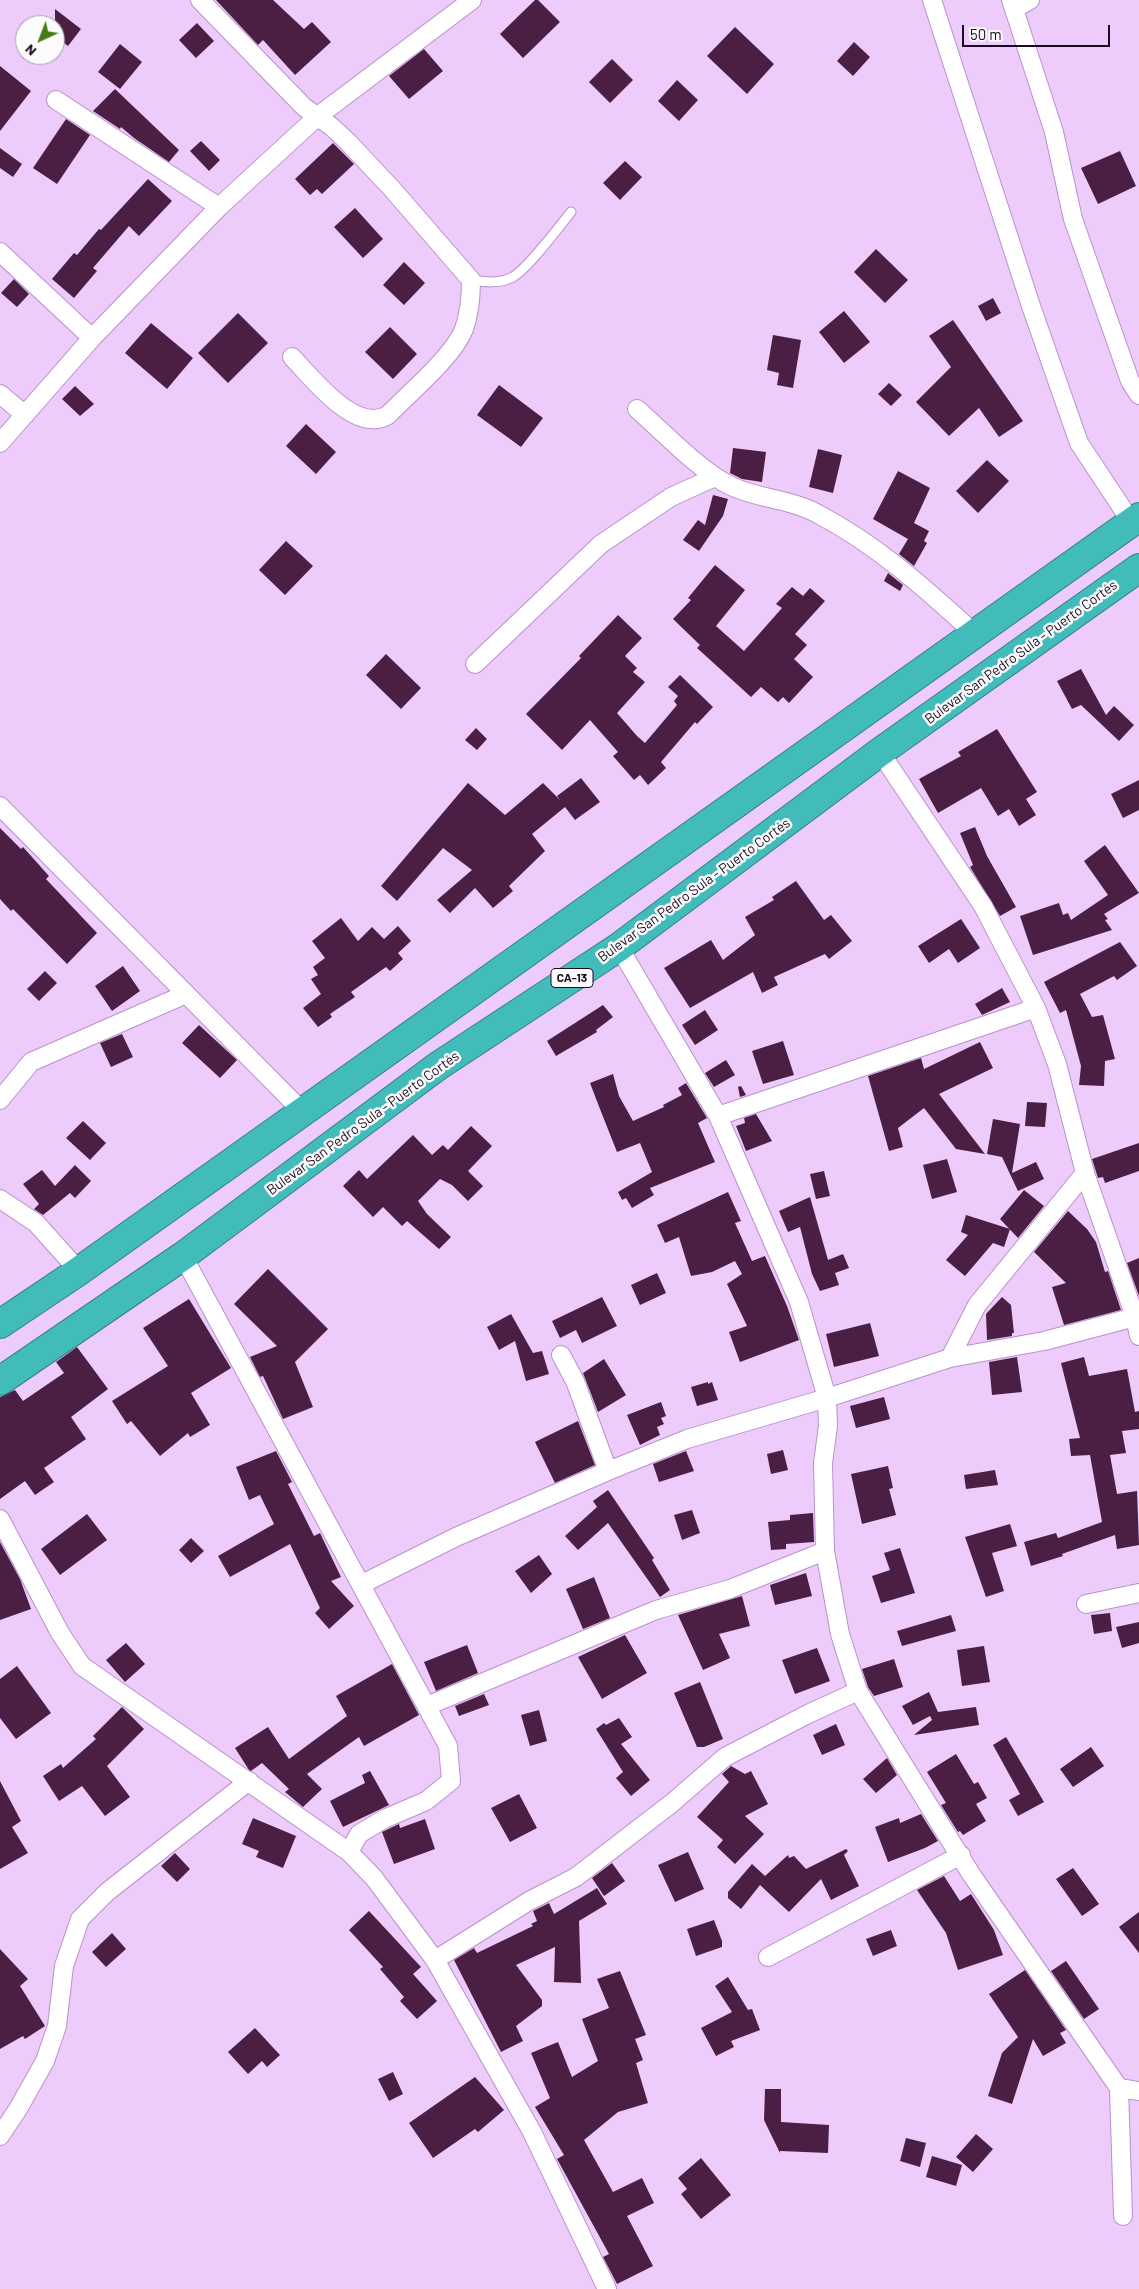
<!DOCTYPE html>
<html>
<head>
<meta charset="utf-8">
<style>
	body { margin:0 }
	#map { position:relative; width:1139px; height:2289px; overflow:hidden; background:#edccfc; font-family:Barlow,sans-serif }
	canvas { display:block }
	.north { position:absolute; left:15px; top:15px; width:50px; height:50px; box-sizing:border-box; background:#fbfbfb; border:1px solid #a19ba4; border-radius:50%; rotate:223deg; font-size:14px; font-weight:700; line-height:20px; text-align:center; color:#1a0b21 }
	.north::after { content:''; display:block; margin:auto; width:18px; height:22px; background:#437c13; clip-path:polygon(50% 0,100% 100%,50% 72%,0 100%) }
	.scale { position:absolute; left:962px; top:25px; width:148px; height:22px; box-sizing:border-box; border:2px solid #1a0b21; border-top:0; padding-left:6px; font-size:15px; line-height:18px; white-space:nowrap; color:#1a0b21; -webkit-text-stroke:4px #fbfbfb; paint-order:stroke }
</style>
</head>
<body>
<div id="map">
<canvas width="1139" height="2289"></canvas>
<div class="north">N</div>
<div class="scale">50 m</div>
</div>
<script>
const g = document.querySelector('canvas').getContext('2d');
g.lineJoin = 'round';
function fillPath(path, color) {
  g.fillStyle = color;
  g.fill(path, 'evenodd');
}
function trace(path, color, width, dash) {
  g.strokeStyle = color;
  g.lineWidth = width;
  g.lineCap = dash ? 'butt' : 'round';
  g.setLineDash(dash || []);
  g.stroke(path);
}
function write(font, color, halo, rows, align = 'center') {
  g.font = font + ' Barlow,sans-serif';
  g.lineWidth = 5;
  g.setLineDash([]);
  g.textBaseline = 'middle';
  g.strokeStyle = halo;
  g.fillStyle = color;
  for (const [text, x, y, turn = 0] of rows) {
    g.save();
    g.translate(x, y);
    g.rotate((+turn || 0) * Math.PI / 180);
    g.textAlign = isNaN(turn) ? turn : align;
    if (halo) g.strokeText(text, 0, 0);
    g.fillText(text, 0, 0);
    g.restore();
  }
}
fillPath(new Path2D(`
	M216 0H273L304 29 312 22 331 42 295 75 263 40 258 45Z
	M535 0H538L560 22 523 58 500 34Z
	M55 9 81 29 68 46 55 36Z
	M197 23 214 41 196 58 179 40Z
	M735 27 774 64 747 94 707 56Z
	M854 42 870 57 853 76 837 61Z
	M120 44 142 62 120 89 98 72Z
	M424 49 443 71 409 99 389 76Z
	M612 59 633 80 610 103 589 82Z
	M0 66 31 91 0 131Z
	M677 80 698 100 679 121 658 101Z
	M115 89 179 150 169 162 134 138 121 127 120 129 93 111Z
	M66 119 90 135 57 184 33 168Z
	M201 141 220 160 209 171 190 151Z
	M333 143 354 164 322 194 317 189 310 195 295 179Z
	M0 148 22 164 13 177 0 168Z
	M1120 151 1136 186 1098 204 1081 168Z
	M625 161 642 177 620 200 603 183Z
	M148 179 172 201 139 236 129 226 93 268 97 271 74 298 52 279 74 253 77 255 99 229 101 230Z
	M355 208 383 239 363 258 334 227Z
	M876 249 908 280 885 303 854 272Z
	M404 262 425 283 404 305 383 285Z
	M14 279 29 294 17 307 1 293Z
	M993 298 1001 313 986 321 978 306Z
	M844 311 870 342 844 363 819 332Z
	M238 313 268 343 228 383 198 353Z
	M953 320 1023 421 999 437 979 408 949 436 916 402 951 367 929 336Z
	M151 323 193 358 167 389 125 353Z
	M390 327 417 354 393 379 365 352Z
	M773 335 801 340 793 388 777 385 779 373 767 370Z
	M889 383 902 395 891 406 878 394Z
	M499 385 543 418 521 447 477 415Z
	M75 386 94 404 80 416 62 399Z
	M306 424 336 452 316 474 286 446Z
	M733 448 766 452 762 482 742 479 730 473Z
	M818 449 842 455 833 493 809 487Z
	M987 460 1009 481 978 513 956 491Z
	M898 471 930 488 914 523 929 531 924 541 927 543 914 566 899 554 908 539 873 519Z
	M713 495 728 499 723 516 699 551 683 540 698 520 705 525Z
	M286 541 313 566 285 595 259 570Z
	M715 565 745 590 716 626 744 651 782 608 776 604 792 587 803 596 810 588 825 601 795 634 807 645 794 659 813 677 789 703 783 697 778 702 761 687 751 697 697 648 700 645 673 619 691 600 688 598Z
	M888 573 903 585 900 591 884 581Z
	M618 615 642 638 625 656 637 668 633 672 645 682 617 713 637 736 645 743 677 705 674 701 678 696 668 687 680 675 713 707 697 724 695 722 661 762 666 768 648 785 640 775 634 780 613 756 618 752 590 720 562 750 526 714 581 658 579 656Z
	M386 654 421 688 401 709 366 675Z
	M1081 669 1106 715 1114 706 1134 725 1119 741 1081 705 1072 709 1057 681Z
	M476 728 487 739 477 750 465 740Z
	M997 729 1037 792 1026 799 1036 815 1019 826 1009 809 998 816 981 788 938 813 919 779 961 756 958 752Z
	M581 778 600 802 575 820 565 807 532 834 545 851 509 886 513 891 493 908 475 888 450 913 437 900 472 870 443 848 397 901 381 886 468 783 505 815 543 783 560 800 557 796Z
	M1139 780V810L1123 818 1111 794Z
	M975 827 987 856 1016 907 1000 916 970 867 973 865 960 833Z
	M0 828 21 849 23 847 49 876 46 879 97 933 67 964 13 909 11 911 0 899Z
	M1105 845 1139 893 1104 914 1108 919 1105 920 1112 930 1033 955 1020 916 1059 903 1063 915 1068 913 1071 920 1108 895 1084 861Z
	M796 881 824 920 831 915 852 941 829 959 825 954 774 977 778 985 762 993 753 972 690 1008 664 968 711 940 723 960 755 935 745 917 774 900 772 897Z
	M341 918 358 941 372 927 384 939 398 926 411 941 398 953 403 959 390 971 386 967 351 992 355 997 330 1014 332 1017 318 1027 303 1008 321 994 311 979 318 975 313 967 325 958 312 941Z
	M961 919 980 948 958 963 949 949 929 963 918 946Z
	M1120 942 1137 966 1117 980 1114 976 1080 994 1092 1017 1103 1015 1115 1059 1105 1061 1104 1086 1079 1085 1081 1066 1066 1010 1060 1013 1044 982Z
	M123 966 140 991 112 1011 95 986Z
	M45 971 57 983 39 1001 27 989Z
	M1002 988 1010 1002 982 1015 975 1004Z
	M603 1005 613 1017 596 1030 597 1032 556 1056 547 1041Z
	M705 1010 718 1030 695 1045 682 1025Z
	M199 1025 237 1060 220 1078 182 1043Z
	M122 1034 133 1057 111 1067 100 1043Z
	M783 1041 794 1075 763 1084 752 1051Z
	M980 1042 993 1068 939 1094 985 1154 956 1149 924 1108 898 1128 903 1147 889 1151 868 1076 921 1058 924 1069Z
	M726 1060 735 1075 714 1087 705 1073Z
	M613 1074 619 1096 633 1121 664 1107 663 1105 682 1095 678 1088 686 1083 707 1118 698 1123 715 1162 650 1188 654 1195 632 1208 626 1198 622 1200 618 1192 652 1172 640 1143 617 1152 600 1109 590 1083Z
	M741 1086 746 1095 740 1097 738 1087Z
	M1027 1102 1047 1103 1045 1127 1025 1126Z
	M756 1114 772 1141 746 1151 736 1126 745 1123 744 1118Z
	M993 1119 1020 1124 1012 1173 1036 1162 1044 1179 1018 1191 1002 1157 987 1154Z
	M83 1121 106 1143 90 1160 66 1138Z
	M471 1126 492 1146 468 1171 483 1186 468 1201 452 1185 440 1179 418 1201 427 1214 451 1237 439 1249 407 1221 402 1226 383 1207 373 1217 343 1186 359 1170 367 1179 413 1135 432 1155 443 1145 448 1150Z
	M1139 1143V1171L1105 1183 1103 1177 1098 1178 1092 1159Z
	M947 1159 957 1192 932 1199 923 1165Z
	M75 1165 91 1181 75 1198 70 1193 43 1215 34 1209 39 1204 23 1184 42 1170 55 1186Z
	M824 1171 830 1196 816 1199 810 1174Z
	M1024 1190 1044 1206 1018 1238 1000 1219Z
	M728 1192 741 1221 735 1223 752 1261 765 1256 787 1306 799 1340 740 1362 729 1332 747 1326 727 1284 742 1274 735 1261 712 1272 691 1276 679 1237 665 1243 657 1225Z
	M810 1197 828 1260 843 1254 849 1268 835 1273 839 1285 820 1291 812 1274 800 1227 788 1232 779 1211Z
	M1068 1211 1087 1229 1096 1242 1105 1272 1108 1271 1121 1310 1064 1325 1052 1287 1066 1283 1034 1252Z
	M966 1215 1010 1229 1004 1247 993 1243 965 1276 946 1260 968 1235 961 1232Z
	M1139 1258V1296L1127 1263Z
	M268 1269 328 1329 295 1362 313 1407 283 1419 263 1376 260 1377 250 1357 277 1346 234 1304Z
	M657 1273 666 1293 640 1305 631 1285Z
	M602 1297 617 1326 582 1343 576 1330 560 1338 552 1321Z
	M1002 1297 1011 1305 1014 1333H1012V1336L987 1340 986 1314Z
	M189 1299 231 1368 191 1393 210 1425 190 1437 188 1433 160 1456 131 1421 127 1424 112 1401 168 1366 143 1328Z
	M511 1314 533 1353 542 1351 549 1374 526 1381 515 1341 499 1350 487 1327Z
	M870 1323 879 1356 834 1367 826 1334Z
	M77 1347 108 1389 71 1417 86 1439 44 1468 54 1482 35 1495 25 1481 0 1499V1397L15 1390 23 1401 64 1373 56 1362Z
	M1017 1357 1022 1392 992 1395 989 1362Z
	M1084 1357 1089 1376 1127 1369 1135 1412 1139 1411V1429L1122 1431 1126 1453 1110 1455 1117 1494 1137 1491 1139 1545 1117 1549 1115 1535 1062 1554 1063 1556 1031 1566 1024 1542 1056 1533 1058 1538 1102 1522 1090 1455 1071 1456 1069 1439 1080 1438 1061 1363Z
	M604 1359 626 1395 598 1412 583 1373Z
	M708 1382V1384L712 1382 718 1400 697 1406 691 1387Z
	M884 1397 890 1419 856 1428 850 1406Z
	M661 1402 666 1416 661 1418 664 1424 657 1427 660 1435 640 1445 627 1415Z
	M578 1421 595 1465 555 1483 535 1442Z
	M783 1450 788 1470 771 1474 767 1454Z
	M276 1451 292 1482 288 1484 314 1536 320 1533 341 1577 331 1581 354 1606 329 1629 315 1613 320 1608 290 1544 230 1577 218 1556 274 1524 260 1495 249 1500 236 1467Z
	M686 1451 694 1471 659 1482 653 1464Z
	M888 1466 893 1488 889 1489 896 1515 862 1524 851 1474Z
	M995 1470 998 1485 966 1489 964 1475Z
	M608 1490 654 1558 652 1560 670 1590 660 1597 608 1523 578 1550 565 1536 597 1507 593 1501Z
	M692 1510 700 1533 682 1540 674 1515Z
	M813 1513 814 1542 786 1544V1549L771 1550 768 1522 790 1520V1515Z
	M87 1514 107 1540 60 1575 41 1549Z
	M1010 1524 1017 1546 992 1553 1004 1591 986 1597 965 1537Z
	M191 1538 204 1551 191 1563 179 1550Z
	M0 1542 20 1579 31 1609 0 1620Z
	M900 1548 915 1593 881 1603 872 1576 890 1570 884 1553Z
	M539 1555 552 1574 531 1593 515 1571Z
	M806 1573 812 1596 775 1605 770 1585Z
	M594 1577 610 1618 583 1629 566 1589Z
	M742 1596 750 1626 719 1634 730 1658 703 1670 678 1615Z
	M1110 1613 1112 1631 1094 1634 1091 1615Z
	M951 1615 956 1631 902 1646 897 1631Z
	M1139 1622V1643L1122 1648 1116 1627Z
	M625 1635 647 1673 602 1699 578 1657Z
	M126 1643 145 1664 125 1682 106 1660Z
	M467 1645 478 1673 436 1691 424 1662Z
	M984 1646 990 1682 962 1686 957 1650Z
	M817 1648 830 1681 795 1694 782 1660Z
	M894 1659 903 1687 874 1696 868 1687 862 1669Z
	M392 1664 419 1715 364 1746 359 1737 307 1774 322 1789 303 1807 285 1792 289 1789 262 1763 251 1771 249 1770 235 1748 268 1727 289 1759 347 1716 336 1696Z
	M17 1666 51 1713 16 1739 0 1718V1679Z
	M700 1682 723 1739 704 1747H697L674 1693Z
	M929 1692 938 1712 976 1707 979 1725 914 1735 932 1720 930 1716 913 1725 902 1706Z
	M484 1694 489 1705 459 1716 455 1706Z
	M122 1707 144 1729 107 1766 130 1797 105 1816 82 1786 59 1801 43 1776 61 1764 63 1768 96 1739 93 1736Z
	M539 1710 547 1741 530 1746 521 1715Z
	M619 1718 632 1737 621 1744 650 1780 631 1796 616 1778 623 1772 596 1729 604 1723 606 1725Z
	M836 1724 845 1745 822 1755 813 1735Z
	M1006 1737 1044 1802 1018 1816 1009 1800 1020 1794 993 1745Z
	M1091 1747 1104 1766 1073 1787 1060 1769Z
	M956 1754 974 1784 978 1782 987 1798 976 1804 986 1821 963 1835 960 1831 958 1832 941 1805 946 1803 927 1772Z
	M887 1758 897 1775 876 1793 863 1779Z
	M731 1766 745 1774 751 1771 768 1804 745 1816 764 1834 735 1864 717 1847 723 1840 697 1817 729 1782 722 1774Z
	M370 1771 389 1805 343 1827 330 1801 365 1783 362 1775Z
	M0 1781 21 1821 12 1827 28 1853 0 1869Z
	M519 1794 537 1828 510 1842 491 1808Z
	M921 1814 938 1841 925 1848 888 1862 875 1827 899 1818 900 1823Z
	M253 1818 296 1836 283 1868 256 1857 259 1851 242 1844Z
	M425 1819 435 1849 394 1864 382 1832 399 1824 400 1828Z
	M846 1849 848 1851 844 1855 859 1886 831 1900 821 1879 789 1912 760 1885 741 1909 728 1898V1892L752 1864 765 1876 788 1855 789 1858 794 1856 806 1869Z
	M688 1852 704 1889 675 1902 658 1865Z
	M175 1853 190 1869 177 1882 161 1866Z
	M612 1863 625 1881 604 1896 592 1878Z
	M1073 1868 1099 1904 1082 1916 1056 1879Z
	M944 1876 960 1901 971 1894 994 1930 1003 1955 958 1970 946 1933 917 1890Z
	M597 1888 607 1904 579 1921 581 1983 554 1982 555 1947 516 1965 542 2000V2006L516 2026 523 2041 501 2052 454 1960 474 1948 477 1953 533 1926 531 1924 537 1921 533 1911 549 1903 554 1914Z
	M369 1911 421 1967 413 1974 437 2001 417 2019 400 2001 404 1997 380 1969 383 1967 349 1930Z
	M1139 1912V1953L1119 1927Z
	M714 1920 722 1941V1947L696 1956 687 1929Z
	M891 1930 897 1946 873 1956 866 1939Z
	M112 1933 126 1949 106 1967 92 1952Z
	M0 1949 28 1979 20 1986 45 2026 25 2039 23 2036 0 2049Z
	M1066 1961 1099 2009 1084 2019 1051 1971Z
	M1025 1970 1066 2030 1060 2033 1066 2043 1043 2056 1033 2039 1012 2104 988 2096 1002 2053 1018 2037 989 1994Z
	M620 1971 646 2035 635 2039 643 2060 636 2063 648 2103 618 2112 584 2140 613 2192 642 2178 654 2203 627 2216 653 2266 617 2284 603 2257 609 2254 557 2159 564 2155 535 2107 550 2098 531 2053 558 2042 572 2077 598 2061 582 2019 609 2008 597 1979Z
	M728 1977 748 2010 752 2009 760 2030 731 2041 734 2047 716 2056 701 2028 732 2012 715 1986Z
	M255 2028 280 2055 267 2067 262 2061 248 2074 228 2052Z
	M393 2072 403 2094 389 2101 378 2079Z
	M475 2077 504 2110 478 2132 475 2129 433 2158 409 2123Z
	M765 2089H781V2122L829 2125 828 2153 780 2151V2153L764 2120Z
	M976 2134 993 2149 973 2172 956 2157Z
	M906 2138 926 2143 920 2167 900 2161Z
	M932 2156 962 2165 956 2186 926 2177Z
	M701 2158 731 2195 701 2219 681 2194 687 2189 678 2178Z`), '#4b1e43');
const lane = new Path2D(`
	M471 280C484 282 500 284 513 277 529 267 558 228 571 212`);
const street = new Path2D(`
	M200 0 304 107 332 127 348 142 393 190 471 280C471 296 470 312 464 329 453 357 410 392 388 415 356 435 312 378 292 357
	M932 0 1031 306 1079 443 1132 523
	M1011 0 1054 132 1073 219 1130 381 1139 395
	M1014 9 1030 0
	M56 100 219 207
	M0 252 92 338
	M0 394 25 415
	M637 409C663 432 701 472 731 486 758 499 791 499 818 514 877 545 926 589 975 634
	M0 443 92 338 219 207 318 116 472 0
	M475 664 601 544 671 497 715 477
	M880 752 983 906 1036 1008 1057 1064 1085 1173 1135 1317 1139 1336
	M0 806 302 1111
	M619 947 718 1116 799 1302 827 1398 828 1426 823 1463 825 1551 840 1634 858 1691 971 1874 1119 2088 1139 2091
	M0 1100 31 1062 186 994
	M718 1116 1036 1008
	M0 1199 36 1223 79 1271
	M183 1256 448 1746 451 1781 426 1801 384 1819 359 1834 349 1852
	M561 1355 575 1381 608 1471 687 1439 827 1398 950 1358 1044 1341 1135 1317
	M950 1358 977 1305 1085 1173
	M0 1519 60 1633 82 1666 349 1852 374 1878 435 1960 532 2132 607 2289
	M362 1584 456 1537 608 1471
	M1086 1604 1139 1593
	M427 1706 656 1610 730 1589 825 1551
	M768 1957 961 1855
	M435 1960 529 1901 576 1877 672 1803 725 1757 808 1714 858 1691
	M1119 2088 1123 2216
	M0 2136 18 2109 45 2061 57 2026 64 1966 80 1919 107 1892 249 1781`);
const highway = new Path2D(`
	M0 1324 79 1271 1139 517
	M0 1381 183 1256 438 1066 619 947 880 752 1139 568`);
trace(lane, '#b991cb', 11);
trace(street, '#b991cb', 20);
trace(highway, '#347e85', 30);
trace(lane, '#fff', 9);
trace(street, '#fff', 18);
trace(highway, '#42bcbb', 28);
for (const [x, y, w] of [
	[572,978,42]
]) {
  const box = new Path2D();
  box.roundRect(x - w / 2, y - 9.5, w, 19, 4);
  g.fillStyle = '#fbfbfb';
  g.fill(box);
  trace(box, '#1a0b21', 1);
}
write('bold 12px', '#1a0b21', null, [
	["CA-13",572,978]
]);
write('14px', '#1a0b21', '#fbfbfb', [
	["Bulevar San Pedro Sula - Puerto Cortés",1021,652,-36],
	["Bulevar San Pedro Sula - Puerto Cortés",694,890,-36],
	["Bulevar San Pedro Sula - Puerto Cortés",363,1123,-36]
]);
</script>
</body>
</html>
